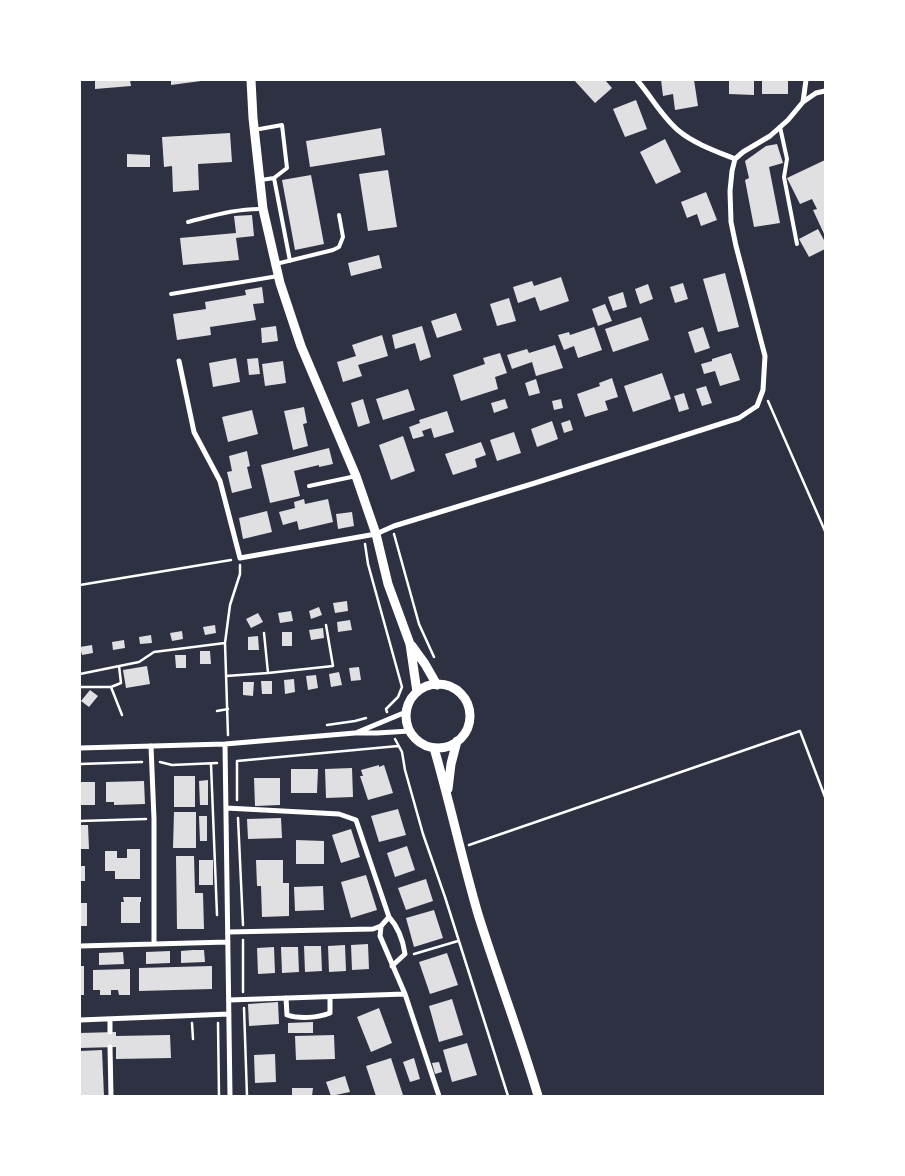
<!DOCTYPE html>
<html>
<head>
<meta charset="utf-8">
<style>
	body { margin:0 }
	#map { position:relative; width:905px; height:1176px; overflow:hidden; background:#2d3142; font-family:Signika,sans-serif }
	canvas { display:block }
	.frame { position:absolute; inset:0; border:81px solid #fff; pointer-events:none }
</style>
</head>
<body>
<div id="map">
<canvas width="905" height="1176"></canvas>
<div class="frame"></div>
</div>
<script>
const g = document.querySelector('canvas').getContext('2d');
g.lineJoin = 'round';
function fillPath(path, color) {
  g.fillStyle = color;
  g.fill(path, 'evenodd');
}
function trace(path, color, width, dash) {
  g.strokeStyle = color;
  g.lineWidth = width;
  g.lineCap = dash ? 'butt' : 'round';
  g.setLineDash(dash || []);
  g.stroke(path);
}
fillPath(new Path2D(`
	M95 80H130L131 86 95 89Z
	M171 80H201V81L171 85Z
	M574 80H605L612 88 595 103Z
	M661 80H694L698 106 675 110 673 94 663 96Z
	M729 80H754V95L729 94Z
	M762 80H788V94H762Z
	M636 100 647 129 625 137 613 109Z
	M381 128 385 155 310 167 306 141Z
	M230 133 232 162 198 164 199 190 173 192 172 166 164 167 162 137Z
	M665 139 681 172 656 184 640 152Z
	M777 144 783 163 769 167 780 223 754 227 745 180 749 178 745 161 766 146Z
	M127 154 150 155V167H127Z
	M825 160 824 193 825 236 813 210 817 209 812 199 800 204 787 178Z
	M388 170 397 227 368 231 359 174Z
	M311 175 324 244 295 250 282 180Z
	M706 192 717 220 701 226 697 214 687 218 681 202Z
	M252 215 254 236 236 238 239 260 183 265 180 238 236 233 234 216Z
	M818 229 825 242V249L809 257 799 239Z
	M379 255 382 268 351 276 348 263Z
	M725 273 739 327 718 332 703 279Z
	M561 277 569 301 540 311 535 297 518 303 513 287 532 281 534 286Z
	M683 283 688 299 675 303 670 287Z
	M648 284 653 299 640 304 635 289Z
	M262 287 264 303 253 304 256 320 210 327 211 335 177 340 173 314 206 309 205 302 246 295 245 290Z
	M623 292 627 307 613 311 608 297Z
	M509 298 516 321 497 326 490 304Z
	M605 304 612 321 598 326 592 309Z
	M456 313 462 330 437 338 431 321Z
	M641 317 649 340 613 352 605 329Z
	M276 326 278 341 262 343 261 328Z
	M422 326 431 357 420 361 415 343 395 349 392 335Z
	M594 327 602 350 578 358 574 346 564 350 558 335 569 332 570 335Z
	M703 327 710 348 695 353 688 332Z
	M382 335 388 356 358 365 362 376 343 382 337 362 356 356 352 345Z
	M555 345 563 368 536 376 532 362 512 369 507 355 527 349 529 353Z
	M500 353 507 373 495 377 498 389 461 401 453 375 485 364 483 358Z
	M731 353 740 380 720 386 715 371 704 374 701 364 712 361V359Z
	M236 358 240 382 213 387 209 363Z
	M258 358 260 374 249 375 247 359Z
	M283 361 286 383 265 386 262 364Z
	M662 373 671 399 633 412 624 386Z
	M612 378 618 397 605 401 608 410 585 417 577 394 600 386 599 383Z
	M536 379 540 393 529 396 525 383Z
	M706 386 712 403 702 406 696 389Z
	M408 389 415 410 383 420 376 399Z
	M684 393 689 409 679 412 674 396Z
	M363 399 370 423 358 427 351 403Z
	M505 399 508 408 494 413 491 403Z
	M561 399 563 408 554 410 552 401Z
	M304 407 307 423 303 424 308 446 293 450 284 411Z
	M252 410 258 434 228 442 222 417Z
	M447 411 454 432 434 438 431 428 422 431 424 436 413 439 409 427 420 423 419 420Z
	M570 420 573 430 564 433 561 423Z
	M552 421 558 439 537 447 531 429Z
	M514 432 521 453 497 461 490 440Z
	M403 436 415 471 391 480 379 445Z
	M481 442 486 455 475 459 477 467 453 475 445 454Z
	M329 448 333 464 319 467V465L294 471 300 496 270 503 261 465Z
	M247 451 250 466 247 467 252 488 232 493 227 472 232 471 229 456Z
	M304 499 305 504 328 499 333 522 299 530 297 521 283 525 279 512 295 508 294 502Z
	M267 511 272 532 243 539 239 518Z
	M352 512 354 526 338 529 336 514Z
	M347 601 348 611 335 613 333 603Z
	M319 607 322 615 311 619 309 611Z
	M291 611 293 621 280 623 278 613Z
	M258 613 263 622 251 628 246 619Z
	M350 620 352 630 338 632 337 622Z
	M215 625 216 633 205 635 203 627Z
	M323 628 324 638 311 640 309 630Z
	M182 631 183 639 172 641 170 633Z
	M282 632H292V646H282Z
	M151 635 152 643 140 644 139 637Z
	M258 636 259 650H248V637Z
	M124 640 125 648 113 650 112 642Z
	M92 645 93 653 82 655 80 647Z
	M200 651H210L211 664H200Z
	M175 655H186V668H176Z
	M147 666 150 684 126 688 123 670Z
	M359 667 361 680 351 681 349 668Z
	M339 672 342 685 331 687 329 674Z
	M316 675 318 688 308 690 306 676Z
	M294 679 295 692 285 694 284 680Z
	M261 681H272V694H262Z
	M243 682H254L253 696 243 695Z
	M90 690 98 696 89 707 81 701Z
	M379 765V767L384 765 393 793 368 800 360 776H363L361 770Z
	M352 768 353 797 326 798 325 769Z
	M291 769H318L317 793H291Z
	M174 776H195V807H174Z
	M254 778H280V805L255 806Z
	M208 780V805H200L199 781Z
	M144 781 145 804 114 805V802H106V782Z
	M80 782H95V805H80Z
	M398 809 406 835 379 842 371 816Z
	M174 812H196V848H173Z
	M199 816H207V841H200Z
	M281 818 282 838 248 839 247 819Z
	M80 825H88L89 849H80Z
	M351 829 360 857 341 863 332 835Z
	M296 840 324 841V864H296Z
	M407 846 415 870 395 877 387 853Z
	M127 849H140V879H115V871H105V851H117V858H127Z
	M176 856H194L195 893H203L204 929H177Z
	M199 860H213V885H199Z
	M256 860H283V883H289V916L262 917 261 886H257Z
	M80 866H85V881H80Z
	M366 875 377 910 351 918 341 882Z
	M426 879 433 901 406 910 398 888Z
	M323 886 324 910 295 911 294 887Z
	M123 897H141V902H140V923H121V902H124Z
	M80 903H87V926H80Z
	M434 910 443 938 414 947 406 918Z
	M368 944 369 969 352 970 351 945Z
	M345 945 346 971 329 972 328 946Z
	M304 946H321L322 971 305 972Z
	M274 947 275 973 258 974 257 948Z
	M281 947H298L299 972 282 973Z
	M193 950H204L205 962 181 963V951Z
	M170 951V963L146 964V952Z
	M123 952 124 964 99 965V953Z
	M447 953 458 985 430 994 419 962Z
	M80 966H84V995H80Z
	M212 966V989L139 991V968Z
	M130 969V995H119L118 990H111V995H100V990H93V970Z
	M452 999 463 1035 439 1042 429 1006Z
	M278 1002 279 1024 249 1026 248 1004Z
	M379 1008 392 1043 371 1052 357 1017Z
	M313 1022V1033H288V1023Z
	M116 1032V1036L170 1035 171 1058 116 1059V1047L80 1048V1033Z
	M334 1035 335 1059 296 1060 295 1036Z
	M467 1043 477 1075 452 1082 443 1050Z
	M102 1050 104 1096H80V1051Z
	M275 1054 276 1082 255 1083 254 1055Z
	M391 1058 403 1095 376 1096 366 1066Z
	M414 1058 420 1079 410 1082 403 1062Z
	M439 1062 442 1072 435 1074 432 1063Z
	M345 1076 350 1092 331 1096 326 1082Z
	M292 1088H313L312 1096H292Z`), '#e0e0e3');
trace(new Path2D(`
	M768 401 825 531
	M394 534 419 624 434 657
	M365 544 368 564 402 687 398 697 386 709 387 712
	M80 585 231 560
	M264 633 268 673
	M80 674 139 662 154 652 225 643
	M226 676 268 673 333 666 326 625
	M80 687H111L121 683 119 666
	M111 687 122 715
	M217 711 228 709
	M327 725 355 721 366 718
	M228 735 225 643 230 605 240 574V565
	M395 739 402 752 405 770 423 834 445 897 508 1096
	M237 761V800
	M237 761 398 746
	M160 762 172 765 217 763
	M80 764 142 762
	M211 764 217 915
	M238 818 243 925
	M80 821 146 819
	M469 845 800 731 825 797
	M243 940V992
	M414 954 458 941
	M244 1008 247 1096
	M192 1023 193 1039
	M218 1023 219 1096`), '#fff', 2.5);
trace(new Path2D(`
	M780 127 787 159 784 177 797 244
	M254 130 282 125 287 168 274 178
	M261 180 274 178 290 261
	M188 222C212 216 238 208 263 209
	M276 264 333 250 339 247 343 237 339 215
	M171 294 278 276
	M309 486 356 476`), '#fff', 4);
trace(new Path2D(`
	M637 80C651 96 662 117 679 131 693 143 718 152 735 159
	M803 102 806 80
	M179 361 194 432 220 481 240 558 376 534 394 526 535 483 739 418 757 406 763 390 765 356 736 246 731 222 730 191 732 171 735 159 743 152 770 136 788 120 803 102 816 93 825 91
	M358 732 406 712
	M225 744 230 1096
	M151 746 154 819V944
	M80 748 225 744 355 733H377L410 731
	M226 808 339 814 356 820 389 917 381 926 380 936 405 994 439 1096
	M389 917C399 928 403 940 405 954L392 966
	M228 932 373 929 381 926
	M80 946 228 942
	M286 998 287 1015C299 1019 318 1018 330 1013V997
	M229 1000 405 994
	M80 1020 229 1014
	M110 1020V1032
	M110 1047 111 1096`), '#fff', 5);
trace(new Path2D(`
	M251 80 253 118 263 209 280 283 301 346 356 476 376 534 388 584 410 644 417 692
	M412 646 425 664 437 685
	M406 716a32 32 0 1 1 64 0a32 32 0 1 1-64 0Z
	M434 748C450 803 462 859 478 914 497 975 520 1035 538 1096
	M448 789 451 764 457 741`), '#fff', 9);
</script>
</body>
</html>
